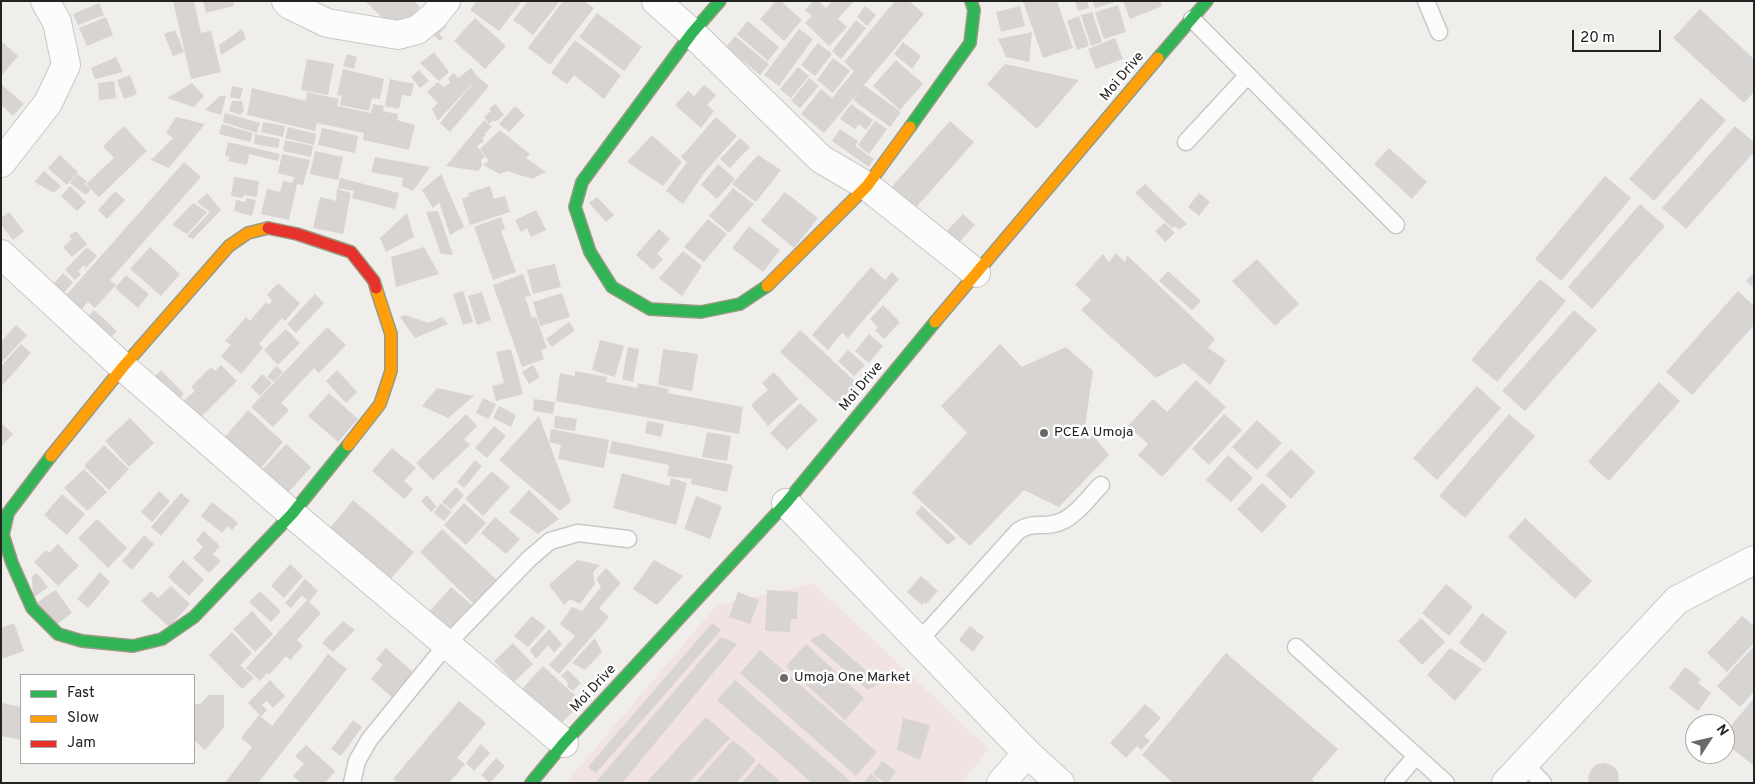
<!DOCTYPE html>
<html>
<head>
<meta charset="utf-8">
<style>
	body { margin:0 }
	#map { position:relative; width:1755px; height:784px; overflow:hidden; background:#f0eeeb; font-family:Overpass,sans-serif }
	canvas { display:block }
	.frame { position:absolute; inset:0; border:2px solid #222; pointer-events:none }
	.legend { position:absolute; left:20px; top:674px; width:175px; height:90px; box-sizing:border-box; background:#fff; border:1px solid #a7a7a7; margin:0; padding:6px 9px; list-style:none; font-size:15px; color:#222 }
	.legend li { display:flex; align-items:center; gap:10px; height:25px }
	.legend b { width:25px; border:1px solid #a7a7a7 }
	.north { position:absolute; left:1685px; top:714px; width:50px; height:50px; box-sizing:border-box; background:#fff; border:1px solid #a7a7a7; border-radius:50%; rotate:55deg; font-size:14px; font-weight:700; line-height:20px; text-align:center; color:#222 }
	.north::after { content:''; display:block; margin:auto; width:18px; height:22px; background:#6a6968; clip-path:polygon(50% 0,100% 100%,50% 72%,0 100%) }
	.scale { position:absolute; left:1572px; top:30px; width:89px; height:22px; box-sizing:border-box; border:2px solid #222; border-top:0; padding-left:6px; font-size:15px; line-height:18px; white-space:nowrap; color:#222; -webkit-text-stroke:4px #fff; paint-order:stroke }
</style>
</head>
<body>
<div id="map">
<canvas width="1755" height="784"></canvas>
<div class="frame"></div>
<ul class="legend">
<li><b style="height:6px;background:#30b455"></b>Fast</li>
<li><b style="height:6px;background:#ff9f0a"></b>Slow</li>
<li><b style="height:6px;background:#e5322d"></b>Jam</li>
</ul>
<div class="north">N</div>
<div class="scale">20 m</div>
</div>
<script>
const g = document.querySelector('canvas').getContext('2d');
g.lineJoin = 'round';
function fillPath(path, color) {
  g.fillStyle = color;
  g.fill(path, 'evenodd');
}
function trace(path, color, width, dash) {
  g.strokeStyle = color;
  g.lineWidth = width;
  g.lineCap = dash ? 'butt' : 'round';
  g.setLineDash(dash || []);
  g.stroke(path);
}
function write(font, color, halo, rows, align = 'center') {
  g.font = font + ' Overpass,sans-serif';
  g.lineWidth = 5;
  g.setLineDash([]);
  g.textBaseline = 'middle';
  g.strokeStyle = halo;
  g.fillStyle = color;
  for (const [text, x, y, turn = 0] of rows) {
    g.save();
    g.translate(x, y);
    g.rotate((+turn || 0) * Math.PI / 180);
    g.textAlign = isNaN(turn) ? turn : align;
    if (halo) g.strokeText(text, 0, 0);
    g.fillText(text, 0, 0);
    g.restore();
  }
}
fillPath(new Path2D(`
	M813 583 989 749 961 783H566L716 606Z`), '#f1e3e1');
fillPath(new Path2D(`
	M173 1H194L201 33 211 31 221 72 191 79Z
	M203 1H233L234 6 206 13Z
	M365 1H414L420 7 397 32Z
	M477 1H522L499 31 470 10Z
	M528 1H560L533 35 513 20Z
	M563 1H584L594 8 550 65 528 48Z
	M776 1H781L802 20 784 41 760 19Z
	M813 1H818L826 8 832 1H854L838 19 847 27 829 46 805 23 812 16 805 10Z
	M895 1H909L924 14 864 85 901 112 890 127 853 100 861 89 824 133 801 114 821 89 832 98 854 71 844 62Z
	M1023 1H1057L1073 48 1043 58Z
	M1075 1H1087L1089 8 1078 11Z
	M1093 1H1115V2L1095 8Z
	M1123 1H1160L1162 6 1130 19Z
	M99 3 104 15 78 25 73 14Z
	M1118 5 1126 32 1104 39 1095 12Z
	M865 6 876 15 867 26 857 17Z
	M1020 6 1025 26 1001 32 996 12Z
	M1700 9 1754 59V92L1744 103 1673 38Z
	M1092 12 1102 42 1091 46 1081 15Z
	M597 13 642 47 624 71 579 37Z
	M1079 16 1089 46 1077 50 1067 21Z
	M106 17 113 35 87 46 79 28Z
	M475 18 506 46 485 69 454 41Z
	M440 19 447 26 439 34 443 38 440 41 428 30Z
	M856 20 866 28 841 59 832 51Z
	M748 21 779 47 768 61 737 34Z
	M242 29 246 39 221 55 219 45Z
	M799 29 813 39 779 86 764 75Z
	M175 30 184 52 173 56 164 34Z
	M1032 32 1029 62 1006 57 998 39Z
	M735 36 769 64 760 75 726 47Z
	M1115 38 1123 59 1096 69 1088 49Z
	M575 40 621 75 604 99 574 75 567 84 551 73Z
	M1 41 18 56 1 76Z
	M903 42 921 56 912 69 894 54Z
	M818 43 832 54 815 76 801 65Z
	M434 52 449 72 439 81 420 63Z
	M347 54 357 57 354 69 343 66Z
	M116 57 123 72 95 79 91 68Z
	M833 58 850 71 833 93 817 80Z
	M307 59 334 64 328 95 301 90Z
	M896 60 923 84 900 110 873 86Z
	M1005 64 1079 80 1037 129 987 84Z
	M798 67 809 76 791 98 780 89Z
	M471 68 478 77 438 121 432 109 438 103 427 92 438 82 443 87 450 83 448 78 454 73 458 78Z
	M343 69 384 79 380 99 372 98 369 111 340 105 342 96 337 95Z
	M419 70 429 81 420 88 411 77Z
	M130 75 137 94 124 99 117 80Z
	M478 77 489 86 450 132 440 123Z
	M809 78 819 86 800 108 791 101Z
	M390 79 414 84 411 96 402 95 399 109 385 106Z
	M114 81 116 98 99 100 98 83Z
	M192 83 204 96 194 107 167 98Z
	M1 84 24 104 13 116 1 105Z
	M704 85 716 95 707 105 714 111 701 128 675 105 688 91 694 96Z
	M232 86 243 88 240 99 230 97Z
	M252 88 306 101 307 92 339 99 337 106 371 113 373 104 384 106 383 111 398 114 397 120 415 125 409 150 363 140 364 133 317 123 315 131 247 115Z
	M220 96H226L221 115 205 110Z
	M1701 98 1726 120 1654 201 1629 179Z
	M232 101H242L244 111 240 115 229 111Z
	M495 104 504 115 495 122 494 120 489 124 484 117 491 111 489 109Z
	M851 104 873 120 866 130 859 124 855 129 840 119Z
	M515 106 525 115 509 132 499 124Z
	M225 113 260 123 257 133 223 122Z
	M176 117 205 124 169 168 151 160 173 138 166 133Z
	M716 117 737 136 704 173 683 204 666 191 687 162 681 157Z
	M484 120 492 127 484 134 486 135 482 138 484 141 477 146 485 157 481 160 482 166 478 171 446 166Z
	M875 121 887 129 869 154 858 145Z
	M950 121 974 142 912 212 888 191Z
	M263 122 285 126 283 137 261 132Z
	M222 124 253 133 250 142 219 134Z
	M124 126 147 151 99 197 86 184 114 158 103 146Z
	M1735 126 1754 142V152L1686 229 1662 208Z
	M288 127 316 134 314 145 285 138Z
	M322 128 358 136 355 153 318 145Z
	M840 129 858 141 855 146 874 159 869 167 832 141Z
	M500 130 530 154 526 158 546 172 532 179 507 171 500 174 483 165 489 161 480 149Z
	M255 134 280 139 278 148 254 144Z
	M652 135 682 162 663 186 627 162Z
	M740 138 750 147 730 168 720 159Z
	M285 140 313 146 311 157 283 151Z
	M228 142 280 154 278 161 249 154 247 165 228 161 230 157 225 156Z
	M1389 148 1427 182 1412 199 1374 164Z
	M315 151 343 157 338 180 310 174Z
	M282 154 310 160 303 185 297 184 289 220 261 214 267 189 280 192 283 181 292 183 294 177 278 173Z
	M60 155 78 172 67 185 48 168Z
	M758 155 781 170 756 202 732 184Z
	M375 157 430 167 413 191 402 186 403 178 371 172Z
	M184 162 201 177 110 280 116 285 95 308 88 302 77 314 62 300Z
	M718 164 735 179 717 199 701 185Z
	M44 171 61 186 54 193 34 182Z
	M77 174 87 181 84 184 91 189 86 195 70 183Z
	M441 174 464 227 450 235 439 202 433 208 422 190Z
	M1605 176 1631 198 1561 281 1535 259Z
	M234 177 259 181 257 197 244 195 243 198 231 196Z
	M340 178 399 193 395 209 352 198 354 191 338 188Z
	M1145 184 1187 224 1179 230 1175 226 1172 228 1135 193Z
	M70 186 86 202 77 211 61 196Z
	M490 186 494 199 505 196 510 212 470 225 462 199 469 196 468 193Z
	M733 188 754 204 729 233 709 216Z
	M337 189 351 193 343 234 313 228 320 197 336 201Z
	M115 191 125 200 107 219 98 210Z
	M785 192 818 218 794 248 761 221Z
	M207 193 221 210 193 239 187 236 210 212 197 202Z
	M1199 193 1210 202 1199 216 1188 207Z
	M597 197 614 215 606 222 589 203Z
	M246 198 256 200 252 216 234 211 236 200 246 202Z
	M193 203 207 212 187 234 172 225Z
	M1640 204 1665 226 1592 309 1568 287Z
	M536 210 546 230 531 237 527 228 521 232 515 220Z
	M438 211 453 255 441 254 426 212Z
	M9 212 24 231 13 240 1 225V218Z
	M407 213 414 237 386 252 380 238Z
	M963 214 975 225 954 248 941 237Z
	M501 217 505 229 501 231 516 272 493 280 474 227Z
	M708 219 727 234 704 262 684 247Z
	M1165 223 1175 233 1165 242 1155 231Z
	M749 226 780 250 763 272 732 248Z
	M659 229 670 239 657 254 663 259 653 270 636 255Z
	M76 231 87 244 72 257 63 247 72 239 69 236Z
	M87 247 97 256 86 268 84 265 78 271 81 274 75 280 65 270Z
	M150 247 180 274 161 296 130 269Z
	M424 247 439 274 396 287 391 257Z
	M683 251 702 266 682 296 659 278Z
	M1116 253 1125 262 1127 255 1215 339 1208 348 1226 360 1210 385 1184 363 1156 378 1081 310 1091 300 1075 285 1103 254 1109 262Z
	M1257 259 1299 304 1275 326 1232 281Z
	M555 264 561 287 533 294 527 270Z
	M871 267 885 280 892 272 899 279 848 338 842 333 828 350 812 335Z
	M1168 271 1201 301 1192 310 1159 281Z
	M1754 272V288L1746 281Z
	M63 273 73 282 60 297 49 289Z
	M523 274 531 296 525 297 532 318 536 317 547 348 541 350 544 359 522 367 493 285Z
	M126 275 149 294 138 308 115 288Z
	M1540 279 1566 301 1497 382 1471 360Z
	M278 283 300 303 285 321 282 318 259 344 263 348 241 374 221 356 231 345 225 341 246 317 250 321 266 302 269 305 272 300 267 295Z
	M463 291 473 322 463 325 453 294Z
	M1738 291 1754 306V325L1692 395 1666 372Z
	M482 292 491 320 477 325 468 296Z
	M562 293 570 317 540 326 533 302Z
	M315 294 324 303 296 333 287 324Z
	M883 305 900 322 884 339 875 330 878 328 870 319Z
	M94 310 117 331 106 342 83 322Z
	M1574 310 1597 330 1525 411 1502 391Z
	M404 315 429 323 442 317 448 324 415 338 400 317Z
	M569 322 575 330 552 347 546 339Z
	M16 325 27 335 1 363V342Z
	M327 327 346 345 319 373 314 368 281 403 289 410 273 427 251 407Z
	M286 329 300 343 278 365 264 350Z
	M800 330 860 386 840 407 780 352Z
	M869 334 883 346 869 363 855 351Z
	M600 340 624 346 615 377 592 370Z
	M21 344 31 353 1 387V366Z
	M1000 344 1022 367 1066 347 1093 371 1085 426 1109 455 1059 507 1024 490 970 546 912 493 967 433 941 406Z
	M628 347 639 349 633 382 622 379Z
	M511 349 523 394 496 401 492 386 504 383 496 352Z
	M663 349 698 354 692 391 658 385Z
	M848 350 865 365 854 376 838 361Z
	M221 365 237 381 197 421 180 404 195 391 191 387 211 367 215 371Z
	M533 365 540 377 529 384 522 372Z
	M276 366 283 372 274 382 267 377Z
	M161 370 184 394 177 401 149 382Z
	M337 370 357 392 346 403 326 381Z
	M575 371 607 377 606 382 637 388 638 383 669 389 668 393 743 407 739 434 556 401 560 373 575 376Z
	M774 372 798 399 768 426 751 405 768 390 762 383Z
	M262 374 272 383 260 396 251 387Z
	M1196 380 1226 407 1162 477 1138 455 1148 444 1128 426 1153 399 1167 412Z
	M1659 382 1680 401 1609 481 1588 462Z
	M1477 386 1501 408 1437 480 1413 458Z
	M437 388 474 396 448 418 422 406Z
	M329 393 358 419 338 442 308 416Z
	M483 398 496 404 489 419 476 413Z
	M534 399 555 402 553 414 533 411Z
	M800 403 818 420 787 450 770 433Z
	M499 406 516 415 511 427 493 418Z
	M248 410 283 442 260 469 224 438Z
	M466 414 477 426 464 439 470 445 433 480 416 463Z
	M1224 414 1242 430 1209 465 1192 449Z
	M1509 414 1535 436 1465 518 1439 496Z
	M539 416 571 501 560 511 499 460Z
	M555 416 577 419 575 431 554 428Z
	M130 418 154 443 129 467 105 441Z
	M1257 420 1282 443 1257 470 1232 447Z
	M647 421 664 424 661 437 645 433Z
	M1 423 13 434 1 447Z
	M494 426 506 436 487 458 475 448Z
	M551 429 609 440 604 468 558 459 561 445 549 442Z
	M707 432 731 436 727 461 702 457Z
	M612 441 733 465 727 492 691 484 692 479 667 476 669 465 609 453Z
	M286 444 311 467 286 495 260 472Z
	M104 445 129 469 109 490 84 466Z
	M392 448 416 468 404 481 413 489 404 499 372 471Z
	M1291 449 1315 472 1291 499 1266 475Z
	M1228 455 1253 478 1231 502 1206 480Z
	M475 460 482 466 464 488 457 482Z
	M84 469 107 492 87 511 64 488Z
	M492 471 510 487 483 516 465 499Z
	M622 473 669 486 671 478 687 483 676 525 613 508Z
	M1262 483 1287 506 1262 533 1237 509Z
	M456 487 464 495 451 510 442 502Z
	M529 490 559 519 538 534 509 512Z
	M159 491 170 501 152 522 141 512Z
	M181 493 190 501 161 536 151 527Z
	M62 494 85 514 67 535 44 515Z
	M427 495 437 507 431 512 421 501Z
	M696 496 722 506 710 539 684 529Z
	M353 500 414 552 389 581 329 529Z
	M212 502 238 523 232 530 228 526 222 533 201 516Z
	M441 503 451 512 444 521 434 513Z
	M464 503 486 523 466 545 444 525Z
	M922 506 956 538 948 545 915 513Z
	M495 517 520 539 506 554 481 533Z
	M1525 518 1592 581 1575 599 1508 537Z
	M97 519 127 548 108 568 78 538Z
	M442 529 501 584 478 608 420 552Z
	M204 531 220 546 213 554 221 561 209 573 193 558 203 547 196 540Z
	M144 535 154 544 132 570 122 561Z
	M58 544 79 566 58 586 34 562 46 550 49 553Z
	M183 560 204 580 189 596 168 577Z
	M577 560 600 565 593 572 595 584 580 604 570 599 564 605 549 585Z
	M654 560 683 576 657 605 633 589Z
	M290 564 303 576 284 598 271 586Z
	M606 568 621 583 599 608 609 617 559 674 549 665 575 636 560 624 572 607 582 611 601 587 596 579Z
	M100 572 110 582 88 608 77 599Z
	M37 573 48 587 33 598 32 576Z
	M921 576 938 591 926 604 924 602 922 605 907 592Z
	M305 579 318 591 309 602 321 613 297 640 303 646 290 660 286 656 269 675 267 673 260 681 246 668 307 600 302 595 291 608 285 603Z
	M1446 584 1473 607 1449 636 1422 613Z
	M171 586 190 604 169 627 141 601 151 591 158 598Z
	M451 587 473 606 453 630 430 611Z
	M56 590 72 613 53 627 36 603Z
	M767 590 798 592 797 619H791L790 632 765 631Z
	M260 591 281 611 271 622 249 602Z
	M738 592 759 600 750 624 729 617Z
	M252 611 273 634 255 652 233 629Z
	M1482 613 1507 632 1485 663 1459 643Z
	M532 616 546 627 528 647 514 636Z
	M1742 616 1754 626V643L1727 672 1707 653Z
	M1421 618 1445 642 1422 665 1398 641Z
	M343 621 355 630 333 652 322 643Z
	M14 623 24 651 1 659V628Z
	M712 623 721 630 596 773 588 767Z
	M970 626 984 637 973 652 959 640Z
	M549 629 562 644 554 653 548 645 536 659 530 650Z
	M232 632 252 653 240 665 254 678 242 689 209 655Z
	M823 633 880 683 868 690 810 640Z
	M721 637 737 644 622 783H595Z
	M595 638 602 652 585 670 572 663Z
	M513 643 533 664 514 682 494 661Z
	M806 644 864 698 845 720 786 666Z
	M1754 646V692L1740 707 1717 686Z
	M386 648 416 675 395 700 371 679 383 665 376 659Z
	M1450 648 1482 669 1455 701 1427 675Z
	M760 650 877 752 856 776 740 673Z
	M1226 653 1338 749 1312 779 1315 783H1173L1142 755Z
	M328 654 347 669 258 783H225L252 747 241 738 259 715 272 726Z
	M543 666 582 702 558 727 519 692Z
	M1685 667 1701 679 1698 683 1711 693 1698 711 1669 688Z
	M568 670 581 683 573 691 567 686 568 683 561 675Z
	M270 680 285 696 273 708 267 701 262 705 267 710 261 716 248 703Z
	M735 680 850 781 849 783H812L717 700Z
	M209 695H224V727L205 750 194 740 195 723 194 722V704H200Z
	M1754 698V766L1725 743V733Z
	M459 701 486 723 457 758 465 764 449 783H398L393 779Z
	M2 703 21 707V740L1 736Z
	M1145 704 1161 718 1144 736 1150 741 1141 750 1137 746 1126 758 1110 743Z
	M706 717 730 738 689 783H646Z
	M903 718 930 725 920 760 897 750Z
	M353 720 362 727 341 756 331 749Z
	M733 740 756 760 736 783H695Z
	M481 744 490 753 474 771 466 763Z
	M306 745 335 771 325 783H301L293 776 304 764 295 756Z
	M496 758 505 766 490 783 481 775Z
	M882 761 896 771 888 783H885L873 774Z
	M759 763 782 783H742Z
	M1605 763 1613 766 1618 772 1619 783H1589L1588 777 1591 770 1597 764Z
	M871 774 881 783H863Z`), '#d7d4d2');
const lane = new Path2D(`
	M1426 1 1439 32
	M1192 19 1396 225
	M1186 142 1248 75
	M919 641 1018 531C1035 520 1043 529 1060 522 1076 516 1089 497 1101 485
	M1296 647 1446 783
	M1524 763 1543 783
	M352 783 357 761 369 740 447 644 529 559 550 541 578 533 628 539
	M1393 783 1416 756`);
const street = new Path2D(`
	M286 1 290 5 327 23 398 35 417 30 434 16 446 1
	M656 1 692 33 821 159 867 186 976 273
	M1 163 48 103 66 65 57 22 45 1
	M1 254 123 367 292 514 564 743
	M786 503 1027 753 1060 783
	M1001 783 1027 753
	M1506 783 1677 600 1754 560`);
const fast = new Path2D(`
	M720 1 692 33 582 182 575 207 590 252 612 287 650 309 701 312 740 304 767 286
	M1158 58 1207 1
	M910 127 970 43 974 10 971 1
	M51 456 8 513 3 535 12 563 32 608 58 634 82 641 133 646 162 639 194 617 292 514 348 445
	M531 783 564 743 786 503 935 322`);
const slow = new Path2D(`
	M767 286 867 186 910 127
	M935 322 1158 58
	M348 445 380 404 391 371V334L376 288
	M51 456 123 367 229 246 248 233 268 228`);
const jam = new Path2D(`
	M268 228 297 234 351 252 374 281 376 288`);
trace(lane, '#c9c8c7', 19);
trace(street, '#c9c8c7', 30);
trace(fast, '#999a82', 14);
trace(slow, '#999a82', 14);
trace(jam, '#999a82', 14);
trace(lane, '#fdfcfc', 16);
trace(street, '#fdfcfc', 28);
trace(fast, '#30b455', 11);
trace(slow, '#ff9f0a', 11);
trace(jam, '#e5322d', 11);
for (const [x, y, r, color] of [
	[1044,433,5,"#6a6968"],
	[784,678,5,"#6a6968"]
]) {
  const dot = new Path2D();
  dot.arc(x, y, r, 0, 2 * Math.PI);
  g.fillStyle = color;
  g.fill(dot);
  trace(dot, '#fff', 2);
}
write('14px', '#222', '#fff', [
	["Moi Drive",1123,77,-50],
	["Moi Drive",862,387,-50],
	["Moi Drive",594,689,-47]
]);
write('14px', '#222', '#fff', [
	["PCEA Umoja",1054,433],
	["Umoja One Market",794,678]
], 'left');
</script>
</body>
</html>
